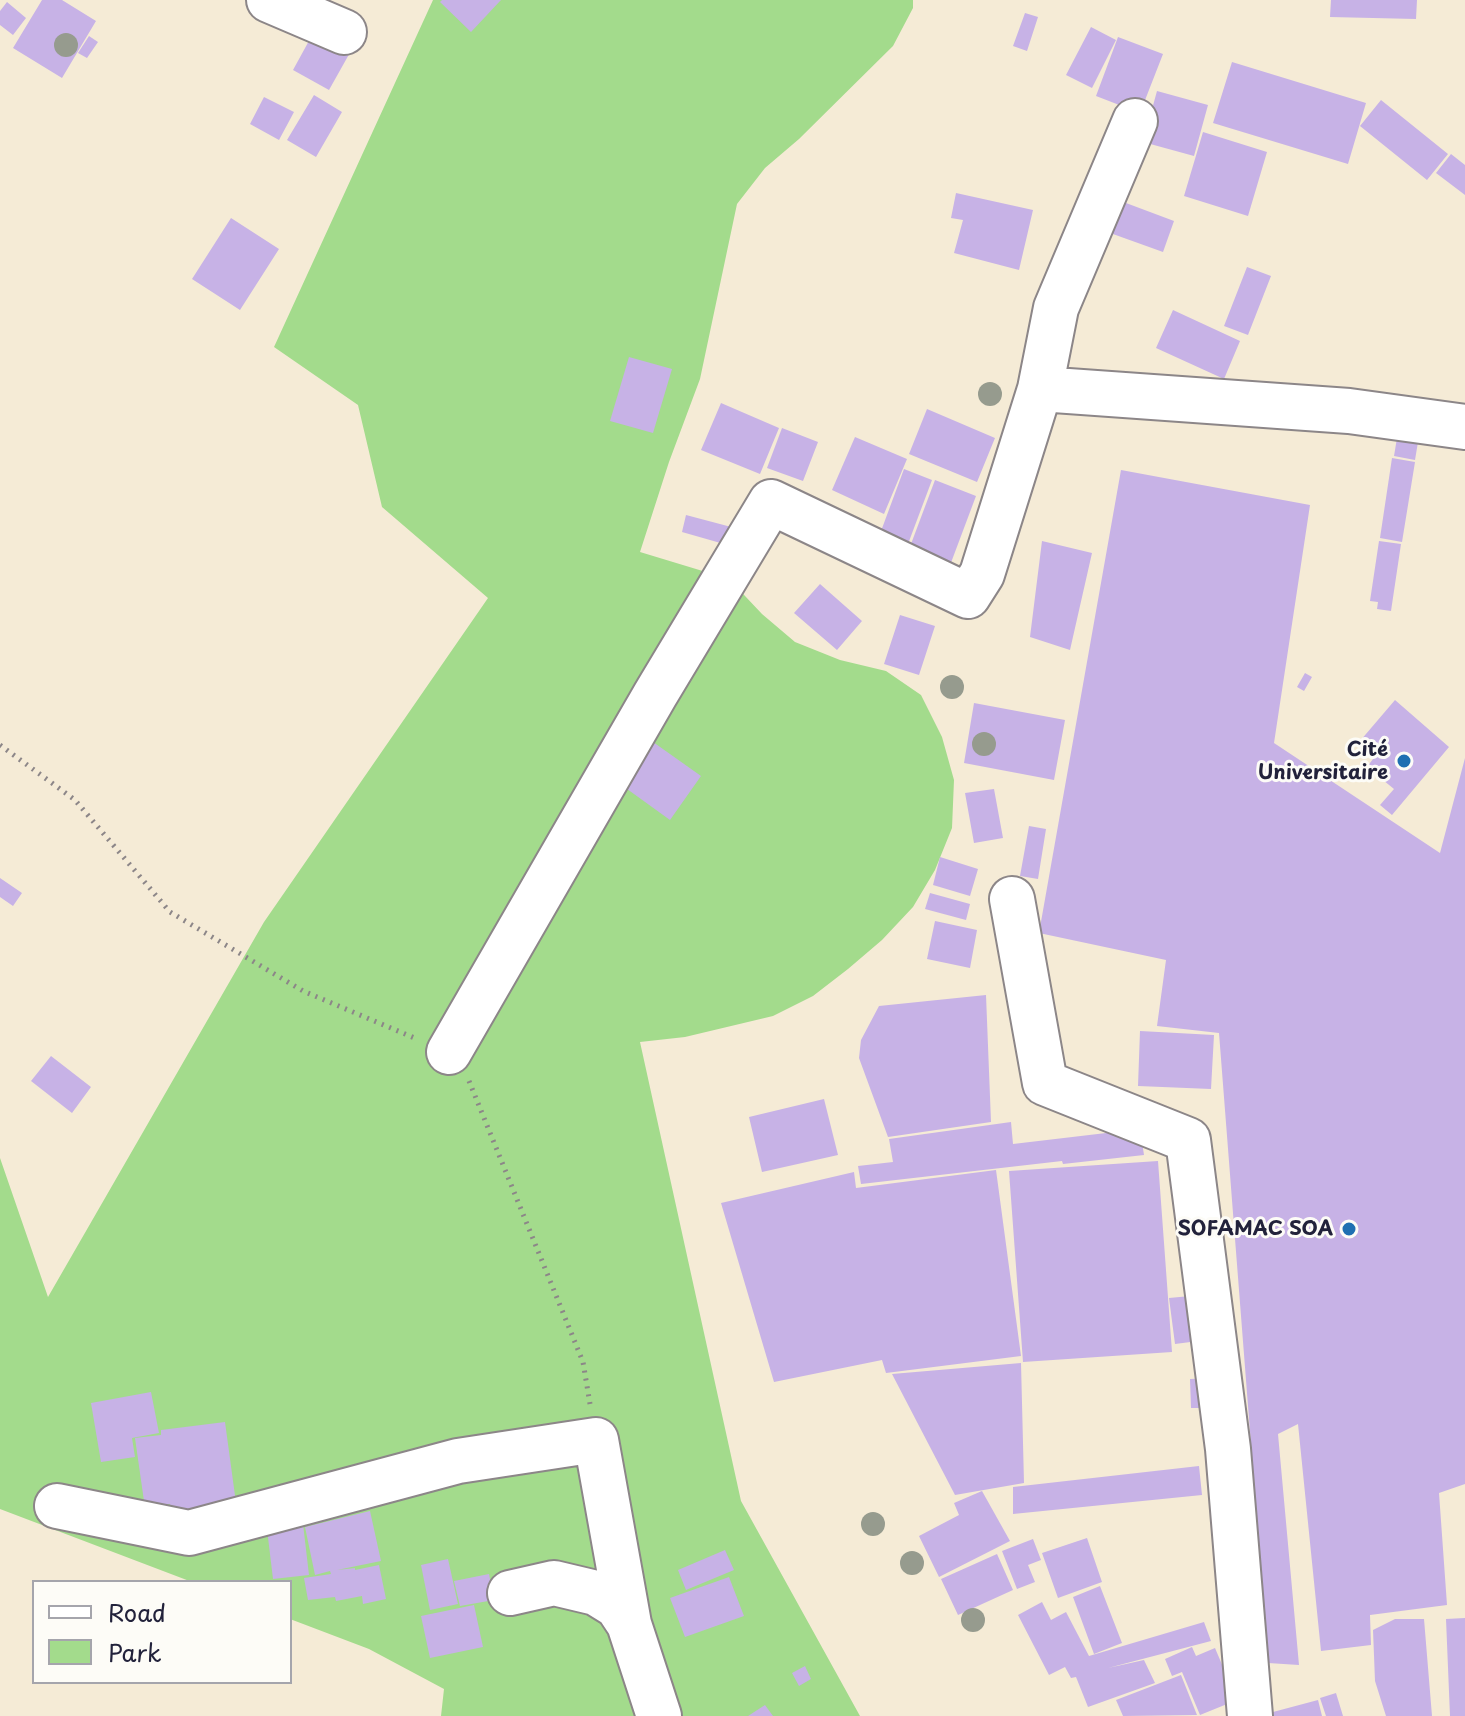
<!DOCTYPE html>
<html>
<head>
<meta charset="utf-8">
<style>
	body { margin:0 }
	#map { position:relative; width:1465px; height:1716px; overflow:hidden; background:#f5ebd6; font-family:"Playpen Sans",sans-serif }
	canvas { display:block }
	.legend { position:absolute; left:32px; top:1580px; width:260px; height:104px; box-sizing:border-box; background:#fdfcf7; border:2px solid #a5a5ac; margin:0; padding:10px 14px; list-style:none; font-size:24px; color:#22223b }
	.legend li { display:flex; align-items:center; gap:16px; height:40px }
	.legend b { width:40px; border:2px solid #a5a5ac }
</style>
</head>
<body>
<div id="map">
<canvas width="1465" height="1716"></canvas>
<ul class="legend">
<li><b style="height:10px;background:#fff"></b>Road</li>
<li><b style="height:22px;background:#a3db8c"></b>Park</li>
</ul>
</div>
<script>
const g = document.querySelector('canvas').getContext('2d');
g.lineJoin = 'round';
function fillPath(path, color) {
  g.fillStyle = color;
  g.fill(path, 'evenodd');
}
function trace(path, color, width, dash) {
  g.strokeStyle = color;
  g.lineWidth = width;
  g.lineCap = dash ? 'butt' : 'round';
  g.setLineDash(dash || []);
  g.stroke(path);
}
function write(font, color, halo, rows, align = 'center') {
  g.font = font + ' "Playpen Sans",sans-serif';
  g.lineWidth = 6;
  g.setLineDash([]);
  g.textBaseline = 'middle';
  g.strokeStyle = halo;
  g.fillStyle = color;
  for (const [text, x, y, turn = 0] of rows) {
    g.save();
    g.translate(x, y);
    g.rotate((+turn || 0) * Math.PI / 180);
    g.textAlign = isNaN(turn) ? turn : align;
    if (halo) g.strokeText(text, 0, 0);
    g.fillText(text, 0, 0);
    g.restore();
  }
}
fillPath(new Path2D(`
	M433 0H913V8L893 46 799 139 765 168 737 204 700 379 669 462 640 552 729 579 762 614 795 642 840 660 886 671 921 695 942 737 954 780 952 828 935 870 913 907 882 940 848 969 813 996 773 1016 685 1037 640 1042 741 1501 860 1716H441L444 1689 369 1649 290 1619V1582H192L0 1509V1158L48 1297 264 922 488 598 382 507 358 405 274 347Z`), '#a3db8c');
fillPath(new Path2D(`
	M42 0H62L96 21 62 78 13 48Z
	M442 0H501L471 32 440 2Z
	M1331 0H1417L1416 19 1330 17Z
	M7 2 26 18 13 35 0 25V11Z
	M1025 13 1038 17 1027 51 1013 46Z
	M1091 27 1116 40 1092 88 1066 75Z
	M316 28 352 49 329 90 293 70Z
	M89 36 98 42 87 58 78 53Z
	M1118 37 1163 54 1140 113 1096 96Z
	M1232 62 1366 103 1348 164 1213 123Z
	M1157 91 1208 105 1194 156 1143 142Z
	M314 95 342 112 316 157 287 140Z
	M264 97 294 112 279 140 250 124Z
	M1381 100 1448 154 1427 180 1360 126Z
	M1203 132 1267 152 1248 216 1184 196Z
	M1451 154 1465 165V195L1436 173Z
	M956 193 1033 210 1019 270 954 253 963 220 951 218Z
	M1110 197 1174 221 1163 252 1099 229Z
	M231 218 279 249 240 310 192 279Z
	M1247 267 1271 276 1248 335 1224 326Z
	M1173 310 1240 341 1224 379 1156 348Z
	M629 357 672 369 653 433 610 421Z
	M721 403 779 428 760 474 701 450Z
	M927 409 995 438 977 482 909 454Z
	M782 428 818 442 803 481 767 468Z
	M855 437 907 459 884 514 832 490Z
	M1397 438 1418 442 1415 460 1394 456Z
	M1392 458 1415 462 1402 542 1380 538Z
	M904 469 932 480 902 560 874 550Z
	M1121 470 1310 505 1274 743 1440 853 1465 758V1484L1439 1493 1447 1605 1370 1615 1371 1645 1321 1651 1298 1424 1278 1434 1299 1665 1268 1663 1219 1033 1157 1026 1166 960 1039 933Z
	M935 480 976 496 946 576 905 560Z
	M686 515 735 528 731 546 682 532Z
	M1042 541 1092 553 1070 650 1030 637Z
	M1379 541 1401 544 1391 611 1377 609 1378 602 1370 601Z
	M820 584 862 621 837 650 794 613Z
	M900 615 935 626 919 675 884 664Z
	M1305 673 1312 677 1304 691 1297 687Z
	M1395 700 1449 747 1392 815 1380 805 1394 789 1367 767 1376 755 1360 741Z
	M974 703 1065 720 1054 780 964 763Z
	M646 737 701 776 670 820 616 781Z
	M994 789 1003 838 974 843 965 793Z
	M1029 826 1046 829 1038 879 1020 876Z
	M940 857 978 869 970 896 933 885Z
	M0 878 22 893 13 906 0 897Z
	M930 893 970 904 966 920 925 909Z
	M935 921 977 930 970 968 927 959Z
	M986 995 991 1122 888 1137 859 1058 861 1040 879 1006Z
	M1140 1031 1214 1035 1211 1089 1138 1086Z
	M51 1056 91 1087 72 1113 31 1081Z
	M824 1099 838 1155 762 1172 749 1117Z
	M1011 1122 1013 1144 1140 1129 1144 1155 1063 1164 1062 1161 861 1184 858 1166 893 1162 889 1139Z
	M1158 1161 1172 1352 1023 1362 1009 1171Z
	M996 1170 1021 1356 886 1373 882 1360 774 1382 721 1203 854 1172 856 1188Z
	M1201 1295 1206 1340 1175 1344 1169 1298Z
	M1021 1363 1024 1483 955 1495 892 1374Z
	M1213 1378 1215 1408H1191L1190 1379Z
	M151 1392 159 1433 132 1438 135 1457 101 1462 91 1403Z
	M225 1422 236 1503 171 1511 170 1504 145 1508 135 1438 161 1435V1430Z
	M1199 1466 1202 1495 1013 1514V1487Z
	M982 1491 1010 1541 939 1577 919 1536 959 1515 954 1503Z
	M370 1511 381 1561 337 1570 355 1568V1570L379 1565 386 1599 363 1604 362 1596 336 1601 335 1597 308 1600 304 1578 331 1574 330 1571 315 1575 305 1527Z
	M303 1524 309 1575 273 1579 267 1529Z
	M1087 1538 1102 1582 1058 1598 1042 1553Z
	M1033 1539 1041 1560 1028 1565 1035 1582 1017 1589 1002 1551Z
	M725 1550 734 1570 686 1590 678 1570Z
	M997 1554 1013 1590 958 1615 941 1579Z
	M448 1559 458 1604 430 1610 421 1565Z
	M489 1574 494 1600 460 1606 454 1581Z
	M729 1577 744 1616 685 1637 670 1598Z
	M1100 1586 1122 1643 1094 1654 1073 1597Z
	M1042 1602 1051 1620 1066 1612 1089 1656 1204 1622 1211 1641 1108 1668 1144 1660 1155 1683 1088 1707 1076 1677 1071 1678 1065 1667 1049 1675 1018 1615Z
	M474 1605 483 1647 430 1658 421 1616Z
	M1465 1618V1716H1450L1446 1619Z
	M1395 1619H1424L1432 1716H1386L1375 1681 1373 1630Z
	M1192 1647 1196 1656 1215 1648 1237 1700 1200 1715 1182 1672 1172 1676 1165 1659Z
	M805 1666 811 1679 799 1686 792 1673Z
	M1181 1675 1197 1715 1123 1716 1116 1700Z
	M1336 1693 1343 1716H1326L1320 1698Z
	M1318 1700 1322 1716H1274L1273 1712Z
	M765 1705 773 1716H748Z`), '#c7b2e6');
const minor = new Path2D(`
	M269 0 344 32
	M1040 389 1349 411 1465 427
	M1012 899 1045 1083 1188 1140 1228 1449 1250 1716
	M449 1052 655 695 771 502 968 596 982 574 1040 389 1056 308 1135 121
	M57 1506 189 1533 458 1461 596 1440 629 1624
	M510 1593 554 1583 596 1593 617 1606 629 1624 659 1716`);
trace(minor, '#8c8688', 48);
trace(new Path2D(`
	M0 745 75 800 170 912 303 991 417 1039
	M469 1081 583 1362 590 1404`), '#8c8688', 5, [2, 6]);
trace(minor, '#fff', 44);
g.fillStyle = '#969b8e';
for (const [x, y] of [
	[66,45],
	[990,394],
	[952,687],
	[984,744],
	[873,1524],
	[912,1563],
	[973,1620]
]) {
  g.beginPath();
  g.arc(x, y, 12, 0, 2 * Math.PI);
  g.fill();
}
for (const [x, y, r, color] of [
	[1404,761,8,"#1f6fb2"],
	[1349,1229,8,"#1f6fb2"]
]) {
  const dot = new Path2D();
  dot.arc(x, y, r, 0, 2 * Math.PI);
  g.fillStyle = color;
  g.fill(dot);
  trace(dot, '#fdfcf7', 3);
}
write('bold 20px', '#22223b', '#fdfcf7', [
	["Cité",1388,750],
	["Universitaire",1388,773],
	["SOFAMAC SOA",1333,1229]
], 'right');
</script>
</body>
</html>
